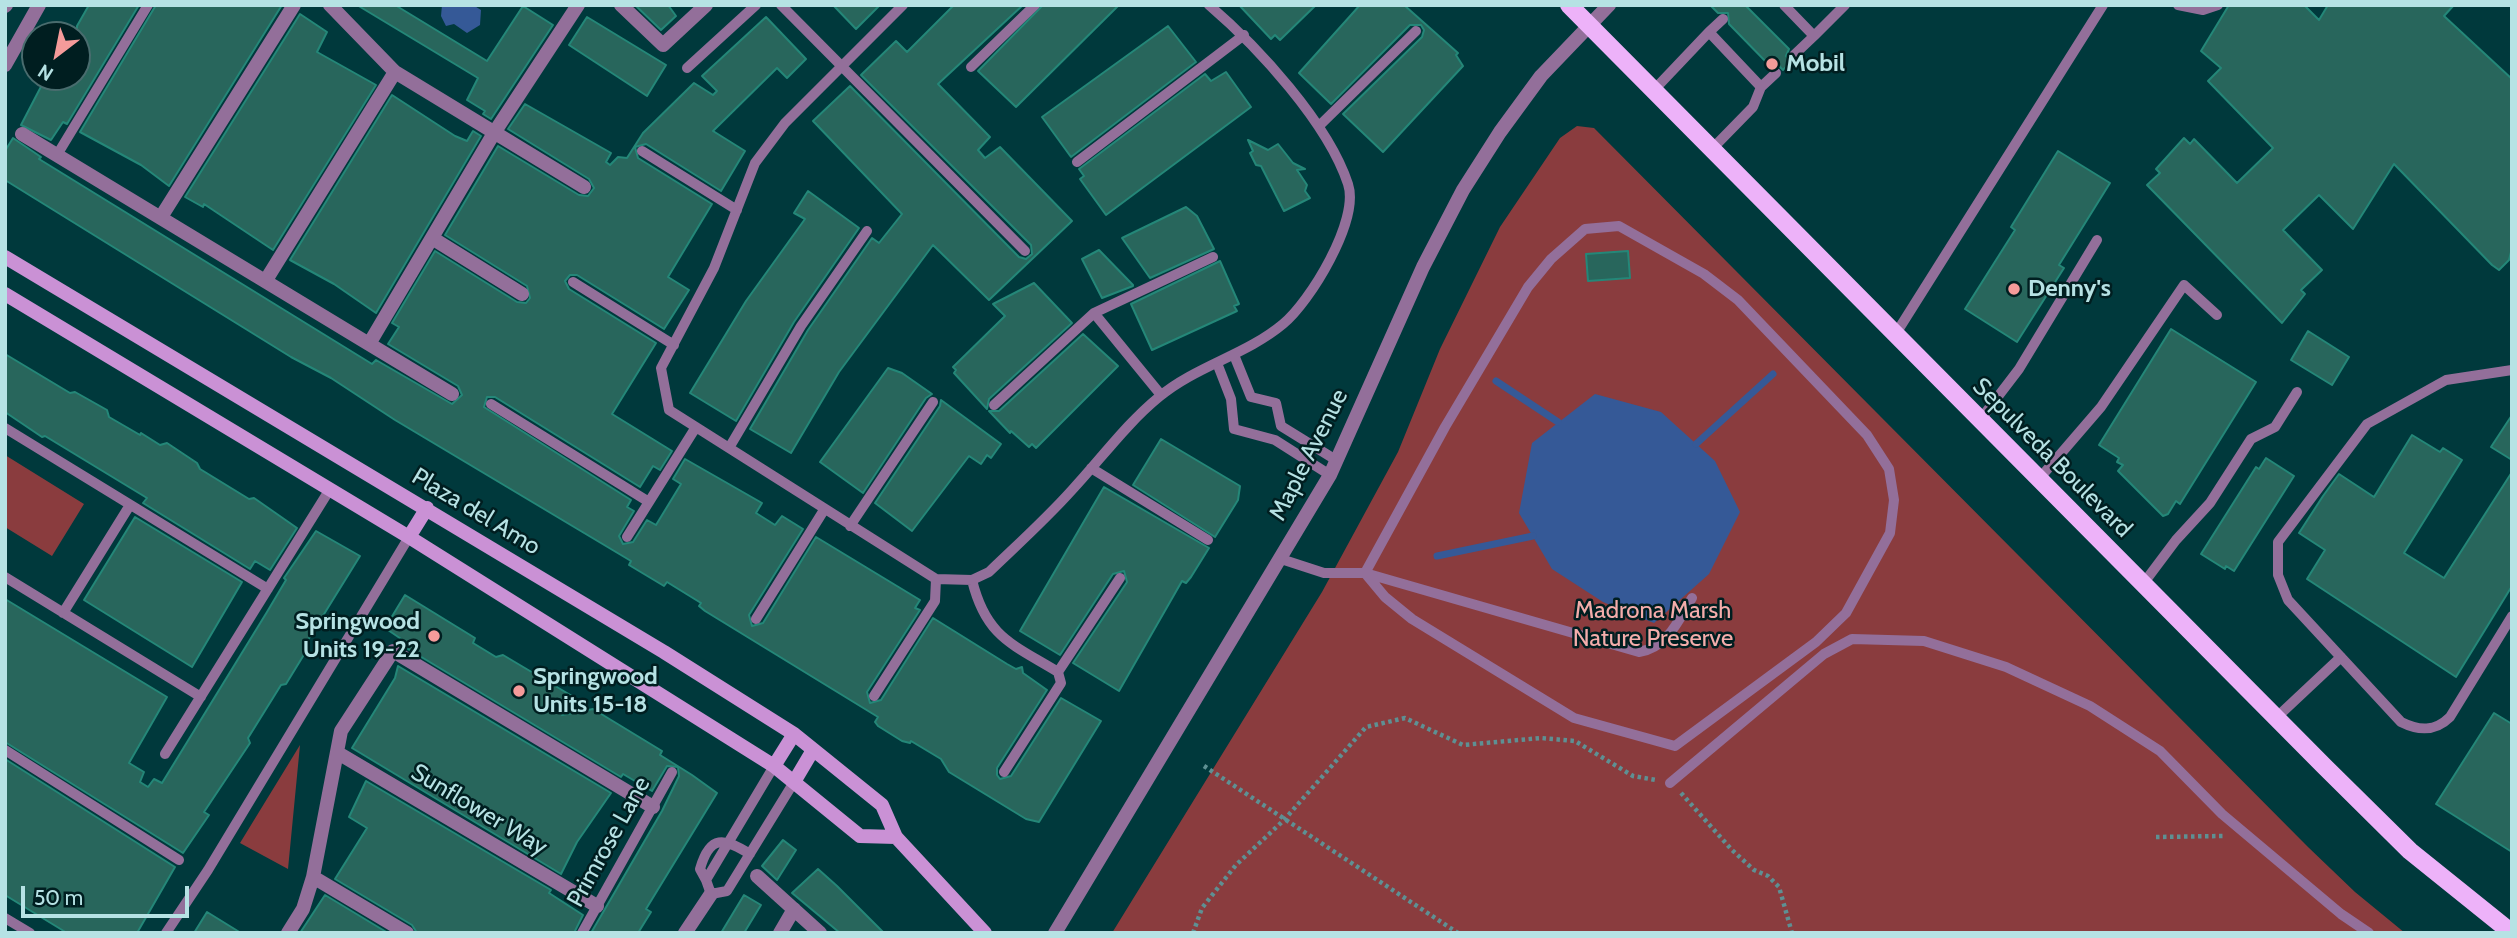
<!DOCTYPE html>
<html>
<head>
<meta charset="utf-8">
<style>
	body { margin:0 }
	#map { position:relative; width:2517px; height:938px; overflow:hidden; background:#00393c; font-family:Cabin,sans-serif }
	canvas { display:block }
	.frame { position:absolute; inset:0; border:7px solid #b6e2e4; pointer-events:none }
	.north { position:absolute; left:21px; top:21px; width:70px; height:70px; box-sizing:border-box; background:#001e20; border:2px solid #496c6e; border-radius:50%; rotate:212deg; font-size:19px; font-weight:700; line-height:28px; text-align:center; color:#b6e2e4 }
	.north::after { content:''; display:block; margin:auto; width:24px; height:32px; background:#f59b9a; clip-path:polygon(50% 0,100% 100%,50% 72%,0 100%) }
	.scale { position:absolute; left:21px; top:886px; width:168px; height:32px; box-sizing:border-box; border:4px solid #b6e2e4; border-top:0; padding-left:9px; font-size:21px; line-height:24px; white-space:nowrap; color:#b6e2e4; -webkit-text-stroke:5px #001e20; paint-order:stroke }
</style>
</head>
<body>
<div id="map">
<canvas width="2517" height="938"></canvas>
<div class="frame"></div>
<div class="north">N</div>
<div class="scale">50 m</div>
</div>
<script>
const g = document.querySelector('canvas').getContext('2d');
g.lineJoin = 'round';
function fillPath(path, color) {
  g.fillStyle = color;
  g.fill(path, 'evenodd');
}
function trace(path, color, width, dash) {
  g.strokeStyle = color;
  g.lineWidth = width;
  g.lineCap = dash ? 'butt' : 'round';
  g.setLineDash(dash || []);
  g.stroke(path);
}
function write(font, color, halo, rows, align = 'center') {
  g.font = font + ' Cabin,sans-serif';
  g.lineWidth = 5;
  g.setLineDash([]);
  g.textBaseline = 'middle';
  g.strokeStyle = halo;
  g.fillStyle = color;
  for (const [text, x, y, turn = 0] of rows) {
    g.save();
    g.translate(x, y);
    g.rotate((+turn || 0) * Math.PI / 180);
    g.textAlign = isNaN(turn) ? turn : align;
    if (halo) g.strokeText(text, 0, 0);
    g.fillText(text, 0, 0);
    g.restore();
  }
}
fillPath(new Path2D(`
	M1577 126 1594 128 2308 847 2355 892 2405 933H1112L1322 592 1398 452 1440 349 1500 227 1560 138Z
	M5 455 84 504 52 556 5 527Z
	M300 745 288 869 240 843Z`), '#8a3c3e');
fillPath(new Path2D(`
	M442 5H473L481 10 480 25 467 33 454 24 446 26 441 16Z
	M1595 394 1661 412 1715 461 1740 512 1709 574 1654 623 1603 602 1552 569 1519 513 1532 443Z`), '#355997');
trace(new Path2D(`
	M1496 381 1558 422
	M1696 444 1773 374
	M1437 556 1533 536`), '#355997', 7);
const building = new Path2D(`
	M89 5H139L67 124 63 122 51 140 21 125 46 77H77V26Z
	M156 5H282L169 186 141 165 80 132Z
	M357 5H395L487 61 523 6 553 25 491 119 483 114 485 111 467 100 478 78Z
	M635 5H668L676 16 661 30Z
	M833 5H880L856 29Z
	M954 5H1023L938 84 990 137 978 150 985 158 1000 147 1072 221 989 300 933 245 839 372 791 453 750 429 808 330 872 238 879 243 902 214 813 121 850 86 1019 257 1026 259 1032 254 1031 245 861 75 896 41 907 52Z
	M1043 5H1119L1016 107 978 71Z
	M1239 5H1316L1280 40 1275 35 1271 39Z
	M1360 5H1404L1458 53 1456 55 1463 66 1383 152 1343 114 1422 37 1424 30 1421 25H1410L1331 104 1299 73Z
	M1710 5H1745L1789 49 1786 56 1791 62 1783 70 1778 65 1771 67 1729 24 1728 13H1718Z
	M2229 5H2304L2319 20 2328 5H2454L2444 16 2512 79V248L2509 260 2499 270 2492 265 2394 164 2353 229 2319 195 2283 230 2322 270 2301 290 2305 294 2282 323 2147 185 2160 173 2156 169 2184 138 2190 144 2194 139 2237 183 2273 148 2208 81 2221 68 2201 51Z
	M300 14 327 32 317 52 376 85 273 250 204 204 203 207 185 197Z
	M587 17 666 65 647 96 569 45Z
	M766 17 806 59 787 78 777 68 713 131 745 151 721 191 646 144 635 147 638 158 712 204 668 277 689 290 664 329 577 275H570L565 281 569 289 656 343 612 414 672 451 660 470 653 466 640 487 495 397H487L484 407 631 500 627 507 634 511 619 536 623 544 633 542 647 520 656 525 681 484 673 479 685 459 762 503 756 513 775 525 782 516 803 529 749 615 752 626 763 623 816 537 920 600 915 608 920 610 867 692 870 703 881 700 933 618 1007 664 1016 669 1022 667 1023 673 1047 690 997 768V775L1000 779 1011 776 1061 698 1101 721 1039 822 1026 819 949 772 941 759 911 741 910 743 902 741 878 726 875 722 878 717 705 611 699 606 701 603 667 582 664 586 629 565 631 561 395 420 331 378 291 357 5 180V151L13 138 41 157 39 159 372 364 376 360 452 404 462 395 458 386 388 344 399 327 392 323 435 251 517 302 526 303 530 298 527 286 445 235 498 146 579 195 588 196 594 188 589 179 508 129 525 104 611 153 606 162 610 165 618 157 627 158 643 133 694 83 713 95 717 91 702 76Z
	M1168 26 1196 62 1071 157 1042 117Z
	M1226 72 1251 107 1106 215 1080 179 1084 176 1079 169 1205 74 1211 81Z
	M392 95 455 136 467 141 473 131 481 136 376 313 334 284 290 260Z
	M1248 140 1268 150 1278 144 1293 163 1305 169 1297 170 1307 185 1305 191 1310 198 1284 211 1261 166 1256 165 1250 153 1253 151Z
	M2058 151 2110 183 2059 265 2064 268 2017 342 1965 309 2015 230 2011 227Z
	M808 191 859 228 794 322 736 421 690 393 746 301 805 219 794 213Z
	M1186 207 1197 216 1214 249 1150 278 1122 238Z
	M1099 250 1133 285V286L1102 298 1082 259Z
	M1628 251 1630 278 1588 281 1586 254Z
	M1220 261 1239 304 1234 306 1237 311 1152 350 1131 304Z
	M1034 283 1072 323 989 399 987 409 954 373 956 370 953 367 1005 316 993 304Z
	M2171 329 2256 382 2180 504 2176 501 2168 514 2163 516 2118 471 2123 465 2117 462 2119 458 2099 445Z
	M2308 331 2349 357 2332 385 2291 360Z
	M1083 334 1118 366 1036 448 1032 444 1029 447 1011 431 1010 433 989 411H999Z
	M5 354 70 393 75 392 107 410 109 417 140 435 141 433 160 445 167 443 197 463 200 469 249 499 254 498 297 528 270 570 255 561 250 569 143 503 147 498 45 436 42 437 5 412Z
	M888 368 902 373 932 394 926 398 863 493 820 462Z
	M941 400 1001 444 991 458 987 455 981 464 969 456 912 531 875 503 940 406Z
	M2512 415V460L2491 447Z
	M2412 435 2440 452 2443 448 2462 460 2404 553 2444 578 2512 472V586L2456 677 2307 579 2325 550 2299 533 2323 496 2339 474 2374 497Z
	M1161 439 1240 486 1238 500 1215 537 1133 485Z
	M2266 458 2294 476 2234 571 2226 566 2225 569 2201 554 2256 467 2259 469Z
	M1104 487 1209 548 1191 577 1186 583 1182 581 1119 691 1073 663 1127 582 1124 571 1113 574 1060 655 1020 631Z
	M135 517 242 582 192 667 84 600Z
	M316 531 360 556 303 648 305 653 286 684 281 685 248 738 250 743 204 812 209 815 183 853 5 742V599L167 697 129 763 144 772 140 782 148 787 154 779 162 783 267 612 286 580 284 578Z
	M405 595 475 638 473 643 496 657 503 655 572 696 562 715 593 709 662 751 660 755 692 775 717 793 646 909 651 912 638 933H591L662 811 679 776 678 767 667 766 652 791 623 774 621 777 408 649 410 645 385 628Z
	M398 666 611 793 577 842 561 874 352 748 395 678Z
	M2494 713 2512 724V852L2436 804Z
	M5 759 175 867 137 933H67L5 895Z
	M366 781 551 890 549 893 583 915 574 933H417L412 925 335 879 367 828 349 817Z
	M783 840 796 850 777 880 762 866Z
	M818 869 837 886 884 933H840L792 893Z
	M325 895 388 933H300Z
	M744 895 761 905 744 933H721Z
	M207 912 241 933H194Z`);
fillPath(building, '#28665c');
trace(building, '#248778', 2);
trace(new Path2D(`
	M1204 766 1458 933
	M1681 793 1732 850 1754 870 1768 876 1779 887 1792 933
	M2156 837 2223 836
	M1193 933 1202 908 1236 865 1284 820 1366 727 1405 718 1463 745 1541 738 1575 741 1633 776 1656 780`), '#5e9093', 4.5, [3.5, 3.5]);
trace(new Path2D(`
	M781 5 1025 251
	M903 5 785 123 755 163 714 268 661 368 669 410 936 579 972 580 989 572C1017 545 1046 519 1072 490 1101 459 1126 424 1159 397 1196 366 1246 355 1283 324 1310 302 1360 220 1348 184 1328 123 1258 47 1209 5
	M1784 5 1814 36 1845 5
	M2178 5 2203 10 2218 5
	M1723 19 1709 32 1761 87 1776 73
	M1794 55 1814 36
	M971 67 1035 5
	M687 68 756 5
	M1653 91 1709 32
	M1319 126 1416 31
	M1711 150 1753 107 1761 87
	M642 151 737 210
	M57 155 148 5
	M1077 162 1244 35
	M573 282 674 345
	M1895 335 2103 5
	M1234 355 1251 397 1276 403 1281 426 1336 460
	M1217 363 1231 399 1234 429 1275 440 1330 475
	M2512 370 2446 380 2367 424 2278 542V575L2288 600 2401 722C2419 731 2435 732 2450 717L2512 616
	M1161 395 1094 313 1213 257
	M491 404 649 502
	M994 405 1094 313
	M1980 420 2019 369 2097 240
	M5 428 268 589
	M729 448 801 326 867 231
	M1091 468 1208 540
	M2039 479 2101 407 2184 285 2217 315
	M850 526 933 402
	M627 537 696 427
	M1281 559 1324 573H1365L1445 427 1528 287 1551 259 1585 229 1619 226 1704 274 1738 300 1867 435 1889 469 1894 500 1890 533 1846 613 1816 642 1675 746 1574 718 1412 619 1385 597 1365 573
	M1365 573 1639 652C1668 647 1678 621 1692 598
	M5 577 201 697
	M972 580C986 637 1012 644 1058 672L1061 683 1004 772
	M2143 584 2176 540 2210 503 2251 439 2275 427 2297 392
	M63 613 130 505
	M756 619 824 510
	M1058 672 1120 578
	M874 696 935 601 936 579
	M2276 718 2341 657
	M5 750 179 860
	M165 754 330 489
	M774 766 706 880 711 894 727 891 794 782
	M1670 783 1824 654 1852 639 1924 641 2006 667 2090 706 2160 751 2222 814 2341 914 2369 933
	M706 880 700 869C710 834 724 838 750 854
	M5 918 30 933
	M166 933 208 870 409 537
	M582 933 672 772`), '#936f9a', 10);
trace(new Path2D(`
	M330 5 395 72 584 187
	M621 5 663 45 706 5
	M5 6 6 5
	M5 65 39 5
	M22 134 369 344 494 133 578 5
	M161 217 294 5
	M432 238 522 294
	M266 280 395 72
	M369 344 452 394
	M338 753 597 906
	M757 876 820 933
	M313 877 407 933
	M288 933 303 909 313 877 341 731 393 651 653 807
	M685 933 711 894
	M780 933 794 909`), '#936f9a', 14);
trace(new Path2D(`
	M1055 933 1330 475 1423 267 1463 190 1500 132 1541 76 1609 5`), '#936f9a', 14);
trace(new Path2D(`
	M5 257 664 652 794 734 882 805 896 837 985 933
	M5 294 409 537 774 766 860 836 896 837
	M409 537 427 508
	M774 766 794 734
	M794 782 813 750`), '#ca91d5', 14);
trace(new Path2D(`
	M1569 5 2325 767 2410 851 2512 933`), '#edb2f9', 18);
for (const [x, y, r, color] of [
	[1772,64,7,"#f59b9a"],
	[2014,289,7,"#f59b9a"],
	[434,636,7,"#f59b9a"],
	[519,691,7,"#f59b9a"]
]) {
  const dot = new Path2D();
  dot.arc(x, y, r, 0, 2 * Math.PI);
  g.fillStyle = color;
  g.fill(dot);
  trace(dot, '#001e20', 2.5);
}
write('bold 24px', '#b6e2e4', '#001e20', [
	["Mobil",1786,64],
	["Denny's",2028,289],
	["Springwood",420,622,"right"],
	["Units 19-22",420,650,"right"],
	["Springwood",533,677],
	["Units 15-18",533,705]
], 'left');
write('24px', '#b6e2e4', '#001e20', [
	["Maple Avenue",1309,455,-63],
	["Sepulveda Boulevard",2052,458,45],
	["Plaza del Amo",476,512,31],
	["Sunflower Way",479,810,31],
	["Primrose Lane",609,842,-61]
]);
write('24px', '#f4adab', '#001e20', [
	["Madrona Marsh",1653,611],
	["Nature Preserve",1653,639]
]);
</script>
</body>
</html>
